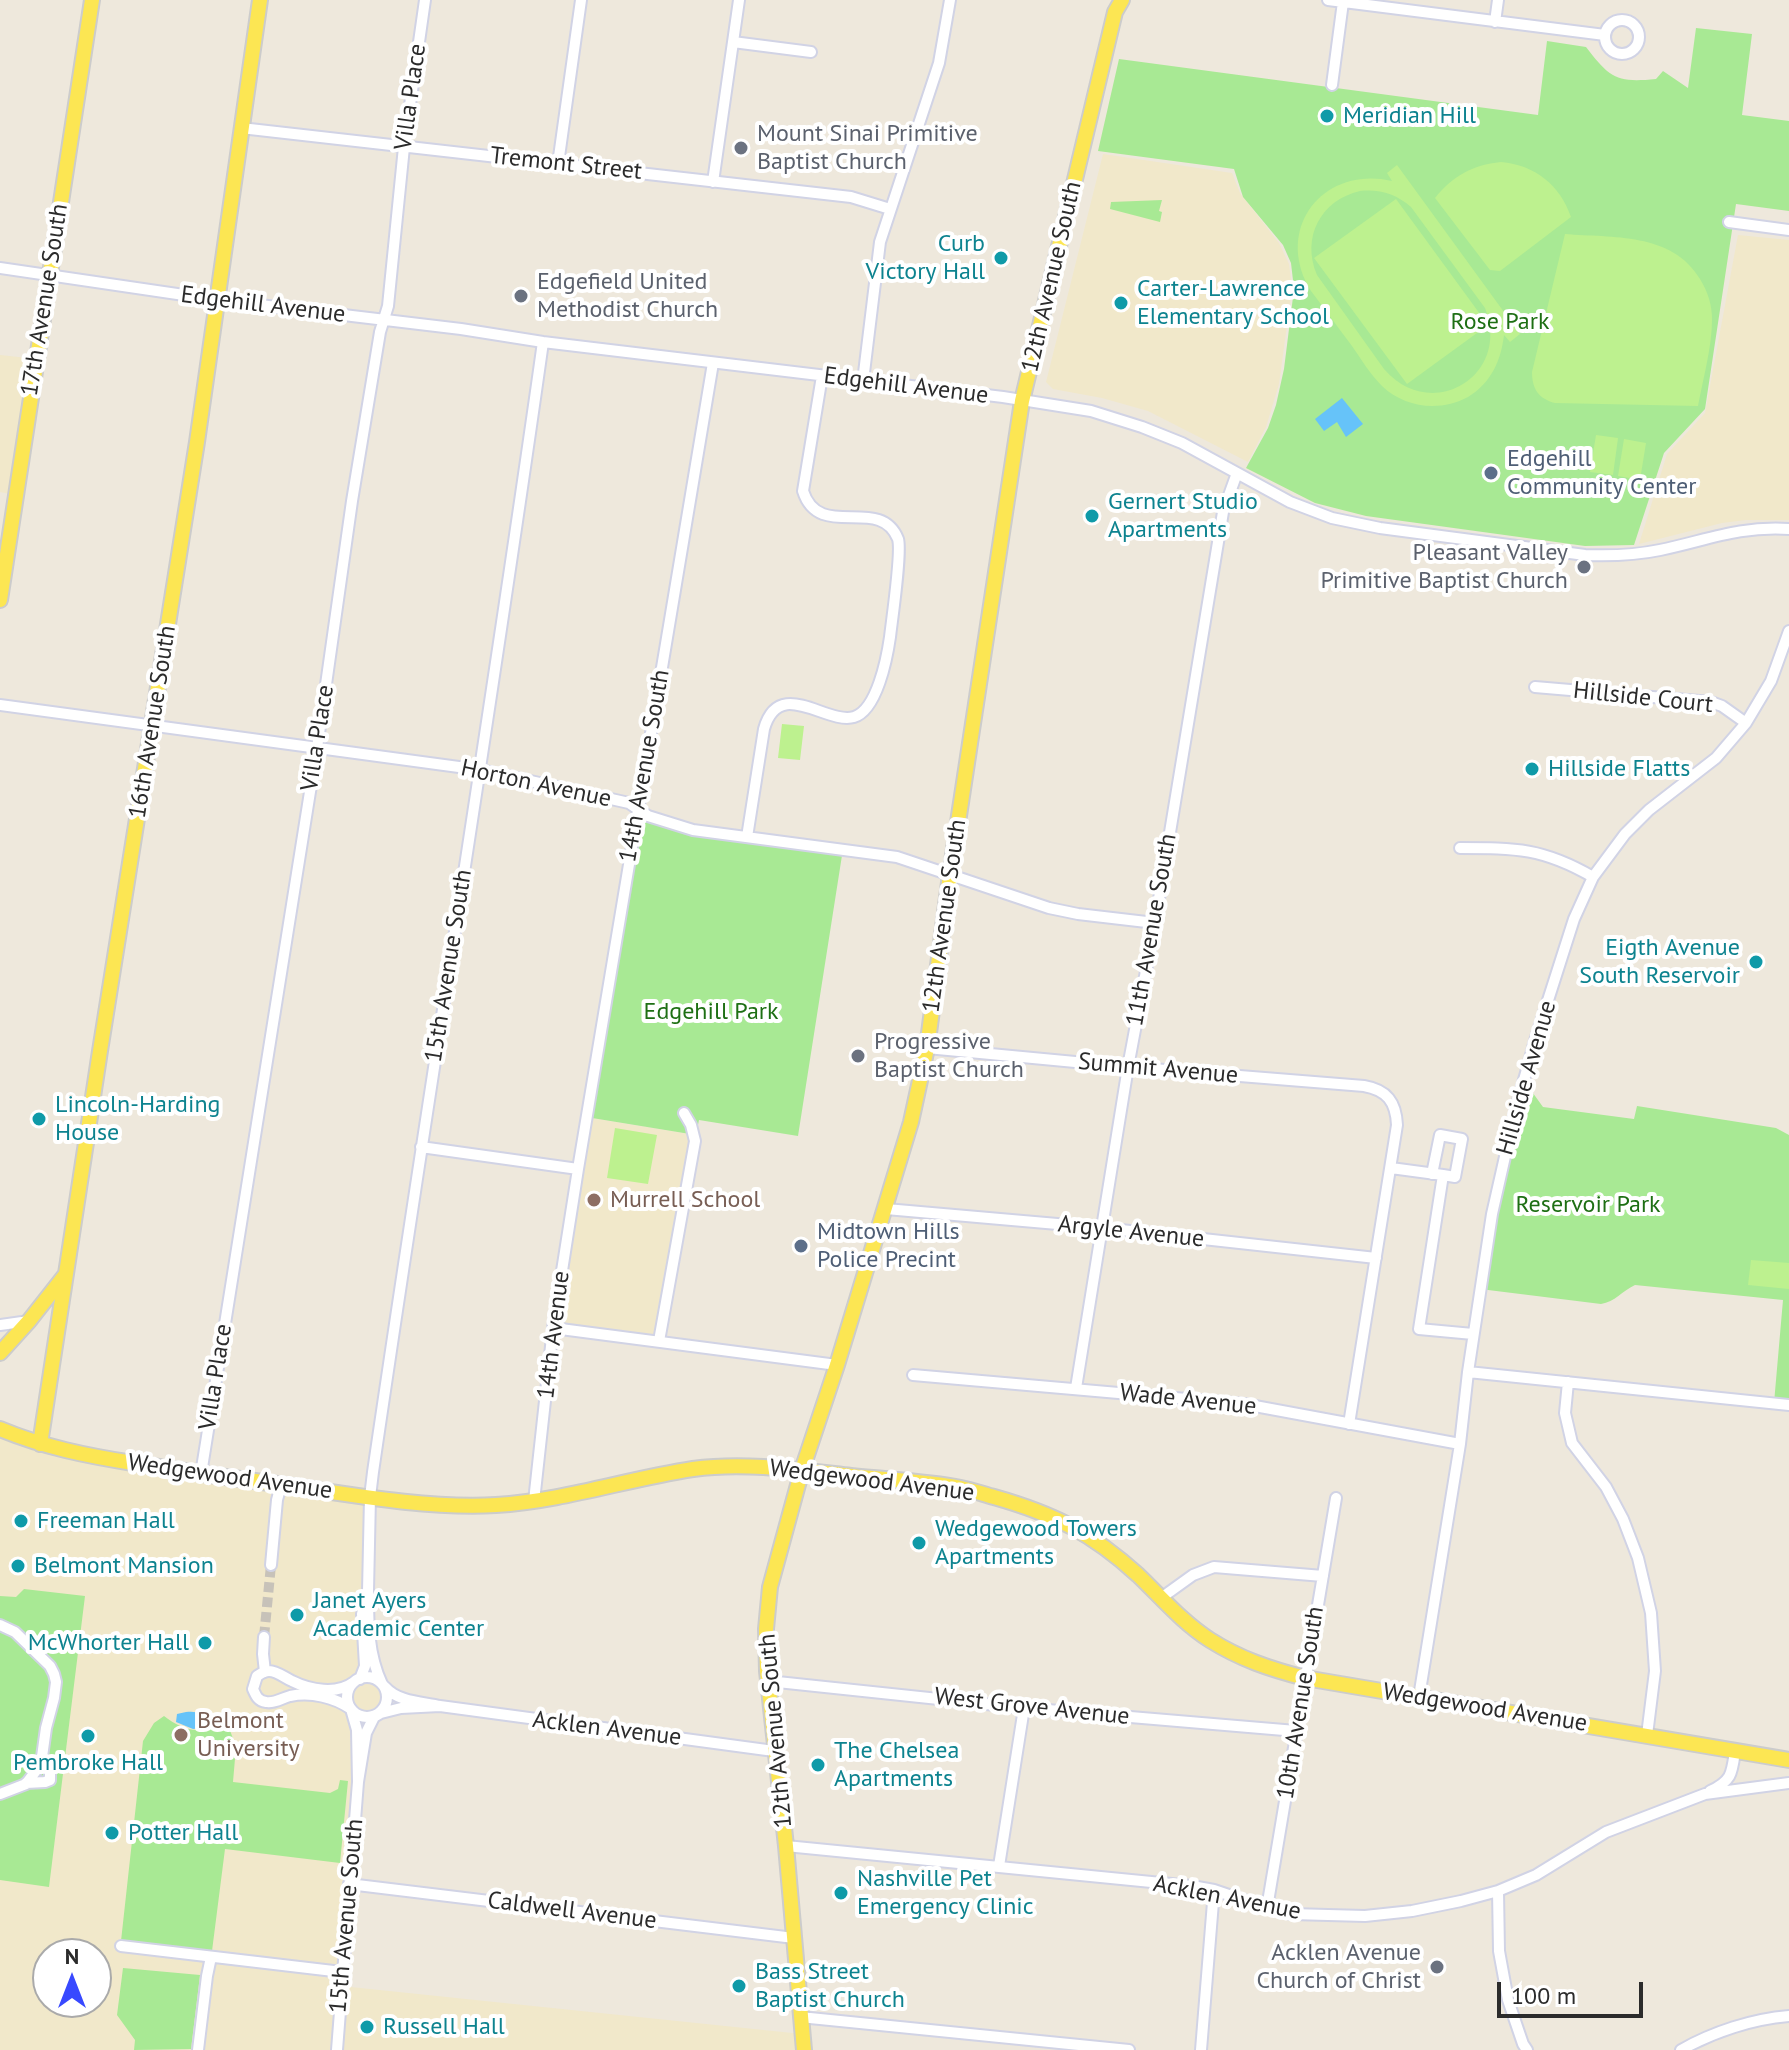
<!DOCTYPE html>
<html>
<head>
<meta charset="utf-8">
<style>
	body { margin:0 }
	#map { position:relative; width:1789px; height:2050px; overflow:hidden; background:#eee8dc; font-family:"PT Sans",sans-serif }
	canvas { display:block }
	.north { position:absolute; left:32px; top:1938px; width:80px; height:80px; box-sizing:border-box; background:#fff; border:2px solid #aaa; border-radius:50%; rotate:0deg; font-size:22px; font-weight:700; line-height:32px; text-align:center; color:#2b2b2b }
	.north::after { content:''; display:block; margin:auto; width:28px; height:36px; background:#3849ff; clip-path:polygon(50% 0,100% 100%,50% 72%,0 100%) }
	.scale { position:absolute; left:1497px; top:1982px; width:146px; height:36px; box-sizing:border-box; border:4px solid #2b2b2b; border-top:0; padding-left:10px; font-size:24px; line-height:28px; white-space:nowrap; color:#2b2b2b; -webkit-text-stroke:6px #fff; paint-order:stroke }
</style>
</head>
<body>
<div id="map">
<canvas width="1789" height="2050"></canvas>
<div class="north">N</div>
<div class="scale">100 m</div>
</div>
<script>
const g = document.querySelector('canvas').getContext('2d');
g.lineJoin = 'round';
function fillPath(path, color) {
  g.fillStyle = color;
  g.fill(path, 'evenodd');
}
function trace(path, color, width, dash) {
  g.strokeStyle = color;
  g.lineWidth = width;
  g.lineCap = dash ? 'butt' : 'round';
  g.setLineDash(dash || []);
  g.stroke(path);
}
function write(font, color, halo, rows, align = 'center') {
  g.font = font + ' "PT Sans",sans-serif';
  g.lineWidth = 8;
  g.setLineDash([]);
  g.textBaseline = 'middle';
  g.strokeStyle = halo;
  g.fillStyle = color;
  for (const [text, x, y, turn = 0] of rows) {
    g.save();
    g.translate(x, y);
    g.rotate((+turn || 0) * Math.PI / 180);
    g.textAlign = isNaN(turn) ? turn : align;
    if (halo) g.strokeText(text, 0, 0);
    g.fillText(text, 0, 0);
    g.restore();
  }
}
fillPath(new Path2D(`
	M1103 154 1232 173 1240 193 1279 243 1289 264 1292 288 1279 384 1266 427 1248 462 1148 411 1102 398 1053 389 1046 382Z
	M1738 235 1789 240V520H1746L1722 523 1639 544 1667 454 1705 413Z
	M0 355 36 359 16 495 0 492Z
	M586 1117 696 1135 659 1341 553 1328Z
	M0 1429 73 1453 370 1497 369 1676 377 1679 387 1694V1699L385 1706 380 1713 365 1717 341 1986 802 2034 803 2050H0ZM48 1954H96V2002H48Z`), '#f1e8ca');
fillPath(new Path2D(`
	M1696 28 1752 34 1742 115 1789 121V211L1736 204 1705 409 1664 453 1634 545 1585 546 1366 516 1315 503 1246 468 1268 428 1276 405 1284 369 1294 289 1291 263 1283 245 1243 197 1234 169 1098 151 1119 59 1538 115 1547 41 1586 47C1610 78 1616 83 1656 79L1663 71 1688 88Z
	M1162 200 1159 211 1162 212 1160 222 1110 209 1111 202Z
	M638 810 693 830 843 849 798 1136 699 1120 696 1135 586 1117Z
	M1522 1087 1530 1089 1543 1107 1634 1119 1637 1106 1776 1128 1789 1135V1405L1774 1403 1783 1300 1635 1285C1622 1291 1615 1302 1601 1304L1480 1289Z
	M24 1589 85 1596 49 1887 0 1880V1596L16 1597Z
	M164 1716C180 1728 195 1735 214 1726 219 1725 223 1723 227 1722L236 1747 233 1782 330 1793 338 1789 340 1780 348 1781 340 1863 225 1849 212 1951 121 1941 143 1741 154 1723Z
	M123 1968 200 1975 191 2049 134 2050 135 2040 117 2015Z`), '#a8e994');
fillPath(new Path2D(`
	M1501 162C1535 165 1560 185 1571 217L1500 271 1490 270 1435 198C1453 176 1472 165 1501 162Z
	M1397 165 1520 334 1510 342 1504 335C1501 361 1491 383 1468 397 1440 412 1405 408 1382 386 1370 374 1361 359 1352 346 1338 328 1325 309 1311 291 1273 229 1323 165 1392 181L1387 173ZM1360 191C1380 189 1396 194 1411 207L1485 308C1512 376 1431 424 1384 369L1317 275C1301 237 1321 200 1360 191Z
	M1396 199 1488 325 1407 384 1314 258Z
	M1565 234C1612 238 1672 232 1700 279 1708 292 1712 305 1712 320 1712 347 1703 379 1698 406L1555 403C1539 399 1532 389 1532 372Z
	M1596 435 1618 438 1613 475 1590 472Z
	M1624 439 1646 443 1640 480 1618 476Z
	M782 724 804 726 800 760 778 758Z
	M615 1128 657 1135 648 1184 607 1178Z
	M1751 1260 1789 1263V1289L1748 1285Z`), '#bdf18f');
fillPath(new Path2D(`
	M1342 398 1363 424 1346 437 1337 422 1324 431 1315 419Z
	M186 1712C196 1711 204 1713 212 1718L211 1727 193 1729 176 1722 177 1714Z`), '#66c3f9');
trace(new Path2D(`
	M264 1637 271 1565`), '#c7c2b9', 10, [10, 5]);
const minor = new Path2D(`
	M1328 0 1605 35
	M1605 37a17 17 0 1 1 34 0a17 17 0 1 1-34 0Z
	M1495 22 1498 0
	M733 42 811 52
	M1332 85 1343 2
	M241 128 851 197 890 209
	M558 164 581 0
	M713 182 739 0
	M1729 222 1789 230
	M0 268 218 300 461 329 543 342 1003 397 1091 411 1142 427 1182 443 1290 502 1332 518 1380 528 1585 555C1610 556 1636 555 1660 550 1708 540 1738 526 1789 529
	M863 381 880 242 939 63 950 0
	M1535 687 1711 702 1722 706 1746 723
	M0 705 481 770 629 803 648 816 693 830 897 857 1049 908 1078 914 1155 923
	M747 837 764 729C779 676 826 725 854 717 877 710 887 658 890 637 892 619 902 552 898 539 880 494 819 542 803 491L822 376
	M1460 848C1516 848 1543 848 1593 877
	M927 1048 1128 1067 1364 1086C1387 1090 1396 1102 1397 1125L1349 1424
	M421 1147 578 1169
	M1391 1168 1443 1175 1419 1329 1473 1334
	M1432 1174 1440 1135 1462 1139 1455 1177 1443 1175
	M886 1209 1103 1228 1376 1258
	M0 1325 29 1321
	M553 1328 837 1365
	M659 1341 695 1141 691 1125 684 1113
	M1468 1372 1789 1405
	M913 1375 1244 1404 1460 1444
	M1568 1382 1565 1413 1572 1443 1606 1487 1623 1519 1638 1558 1651 1613 1655 1671 1647 1735
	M1076 1388 1128 1067 1155 923 1223 512 1237 473
	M201 1474 317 748 352 501 380 332 388 306 404 147 425 0
	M534 1501 553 1328 578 1169 713 363
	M271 1565 277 1500 281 1485
	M368 1591 370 1497 373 1472C428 1095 490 719 543 342
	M1161 1598 1193 1575 1214 1567 1323 1576
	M0 1625 15 1632 50 1666 54 1674 56 1682 54 1698 46 1728 41 1764 26 1784 0 1794
	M264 1637 263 1654 265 1672
	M347 1697a20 20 0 1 1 40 0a20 20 0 1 1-40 0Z
	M360 1679 365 1666 362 1614 368 1591C368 1623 368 1654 382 1684
	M768 1681 1024 1708 1296 1731
	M354 1682C337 1695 310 1690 292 1681 285 1678 277 1671 269 1671 263 1671 262 1673 257 1676L253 1689C256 1696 258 1701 266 1702 274 1704 282 1698 290 1696 311 1692 334 1697 351 1709L357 1730 358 1782 366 1733 374 1717 381 1713 401 1708 440 1706C422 1702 398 1702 385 1687
	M1419 1697 1460 1444 1468 1372 1492 1214 1516 1108 1535 1041 1574 919 1593 877 1625 834 1649 810 1716 758 1746 723 1771 681 1789 631
	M440 1706 774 1751
	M26 1783 45 1782 50 1780V1772L43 1758
	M1710 1791C1732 1781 1732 1773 1735 1751
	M786 1846 1192 1886 1214 1890 1267 1908 1291 1914 1365 1916 1412 1911 1461 1901 1498 1891 1536 1875 1606 1832 1705 1794 1789 1783
	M999 1866 1024 1708
	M349 1884 794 1938
	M1498 1891 1499 1951 1508 2000 1523 2044 1527 2050
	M1267 1908 1336 1498
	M121 1946 342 1972
	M800 2017 1129 2050
	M198 2050 207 1976 211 1957
	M337 2050 358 1782
	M1201 2050 1214 1890
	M1681 2050C1713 2032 1752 2019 1789 2016`);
const major = new Path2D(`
	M0 600 92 0
	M0 1353 29 1321 66 1274
	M0 1429C43 1447 88 1456 133 1463 181 1471 229 1478 277 1484 346 1494 427 1509 496 1505 563 1501 627 1479 693 1469 745 1462 799 1470 851 1476 888 1480 925 1481 961 1488 972 1490 983 1494 994 1497 1054 1514 1092 1533 1138 1575 1161 1597 1182 1622 1210 1640 1240 1659 1270 1669 1305 1678L1789 1760
	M40 1444 100 1051 197 442 260 0
	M804 2050 786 1846 767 1671 766 1629 770 1587 802 1470 837 1365 911 1122 927 1048 950 875 1022 401 1115 12 1122 0`);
trace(minor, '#d1d3e5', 14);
trace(major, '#ccc', 18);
trace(minor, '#fff', 10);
trace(major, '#fce653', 14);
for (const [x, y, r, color] of [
	[1327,116,8,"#0f9aa8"],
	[741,148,8,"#6b7280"],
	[1001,258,8,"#0f9aa8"],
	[521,296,8,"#6b7280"],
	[1121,303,8,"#0f9aa8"],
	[1491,473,8,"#5c6f8a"],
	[1092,516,8,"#0f9aa8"],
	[1584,567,8,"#6b7280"],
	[1532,769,8,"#0f9aa8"],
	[1756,962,8,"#0f9aa8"],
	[858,1056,8,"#6b7280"],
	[39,1119,8,"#0f9aa8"],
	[594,1200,8,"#8d6e63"],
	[801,1246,8,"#5c6f8a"],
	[21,1521,8,"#0f9aa8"],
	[919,1543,8,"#0f9aa8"],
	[18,1566,8,"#0f9aa8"],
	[297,1615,8,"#0f9aa8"],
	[205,1643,8,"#0f9aa8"],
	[181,1735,8,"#8d6e63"],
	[88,1736,8,"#0f9aa8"],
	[818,1765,8,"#0f9aa8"],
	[112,1833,8,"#0f9aa8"],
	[841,1893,8,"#0f9aa8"],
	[1437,1967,8,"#6b7280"],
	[739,1986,8,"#0f9aa8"],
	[367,2027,8,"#0f9aa8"]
]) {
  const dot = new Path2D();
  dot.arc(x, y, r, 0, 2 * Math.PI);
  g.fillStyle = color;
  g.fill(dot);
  trace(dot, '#fff', 3);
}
write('24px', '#2b2b2b', '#fff', [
	["Villa Place",411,97,-82],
	["Tremont Street",566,164,6],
	["12th Avenue South",1052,277,-77],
	["17th Avenue South",45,300,-81],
	["Edgehill Avenue",263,305,7],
	["Edgehill Avenue",906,386,7],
	["Hillside Court",1643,698,6],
	["16th Avenue South",153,722,-81],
	["Villa Place",318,738,-81],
	["14th Avenue South",645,766,-80],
	["Horton Avenue",536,784,12],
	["12th Avenue South",945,916,-82],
	["11th Avenue South",1152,930,-80],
	["15th Avenue South",449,966,-81],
	["Summit Avenue",1158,1069,5],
	["Hillside Avenue",1527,1078,-74],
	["Argyle Avenue",1131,1232,6],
	["14th Avenue",554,1335,-83],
	["Villa Place",216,1377,-81],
	["Wade Avenue",1188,1400,6],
	["Wedgewood Avenue",230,1477,8],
	["Wedgewood Avenue",872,1481,7],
	["10th Avenue South",1301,1703,-81],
	["West Grove Avenue",1032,1707,6],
	["Wedgewood Avenue",1485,1708,9],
	["Acklen Avenue",607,1729,7],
	["12th Avenue South",776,1731,-95],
	["Acklen Avenue",1227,1898,11],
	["Caldwell Avenue",572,1911,7],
	["15th Avenue South",347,1916,-85]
]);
write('24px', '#0d838f', '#fff', [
	["Meridian Hill",1343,116],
	["Curb",985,244,"right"],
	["Victory Hall",985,272,"right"],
	["Carter-Lawrence",1137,289],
	["Elementary School",1137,317],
	["Gernert Studio",1108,502],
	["Apartments",1108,530],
	["Hillside Flatts",1548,769],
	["Eigth Avenue",1740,948,"right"],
	["South Reservoir",1740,976,"right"],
	["Lincoln-Harding",55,1105],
	["House",55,1133],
	["Freeman Hall",37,1521],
	["Wedgewood Towers",935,1529],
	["Apartments",935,1557],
	["Belmont Mansion",34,1566],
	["Janet Ayers",313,1601],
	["Academic Center",313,1629],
	["McWhorter Hall",189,1643,"right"],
	["The Chelsea",834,1751],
	["Apartments",834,1779],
	["Pembroke Hall",88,1763,"center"],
	["Potter Hall",128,1833],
	["Nashville Pet",857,1879],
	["Emergency Clinic",857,1907],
	["Bass Street",755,1972],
	["Baptist Church",755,2000],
	["Russell Hall",383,2027]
], 'left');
write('24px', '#5b616d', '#fff', [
	["Mount Sinai Primitive",757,134],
	["Baptist Church",757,162],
	["Edgefield United",537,282],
	["Methodist Church",537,310],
	["Pleasant Valley",1568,553,"right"],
	["Primitive Baptist Church",1568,581,"right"],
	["Progressive",874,1042],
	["Baptist Church",874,1070],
	["Acklen Avenue",1421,1953,"right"],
	["Church of Christ",1421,1981,"right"]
], 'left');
write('24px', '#1e6f14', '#fff', [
	["Rose Park",1500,322],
	["Edgehill Park",711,1012],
	["Reservoir Park",1588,1205]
]);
write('24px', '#4e5e75', '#fff', [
	["Edgehill",1507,459],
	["Community Center",1507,487],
	["Midtown Hills",817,1232],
	["Police Precint",817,1260]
], 'left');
write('24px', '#785e54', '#fff', [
	["Murrell School",610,1200],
	["Belmont",197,1721],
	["University",197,1749]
], 'left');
</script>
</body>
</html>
